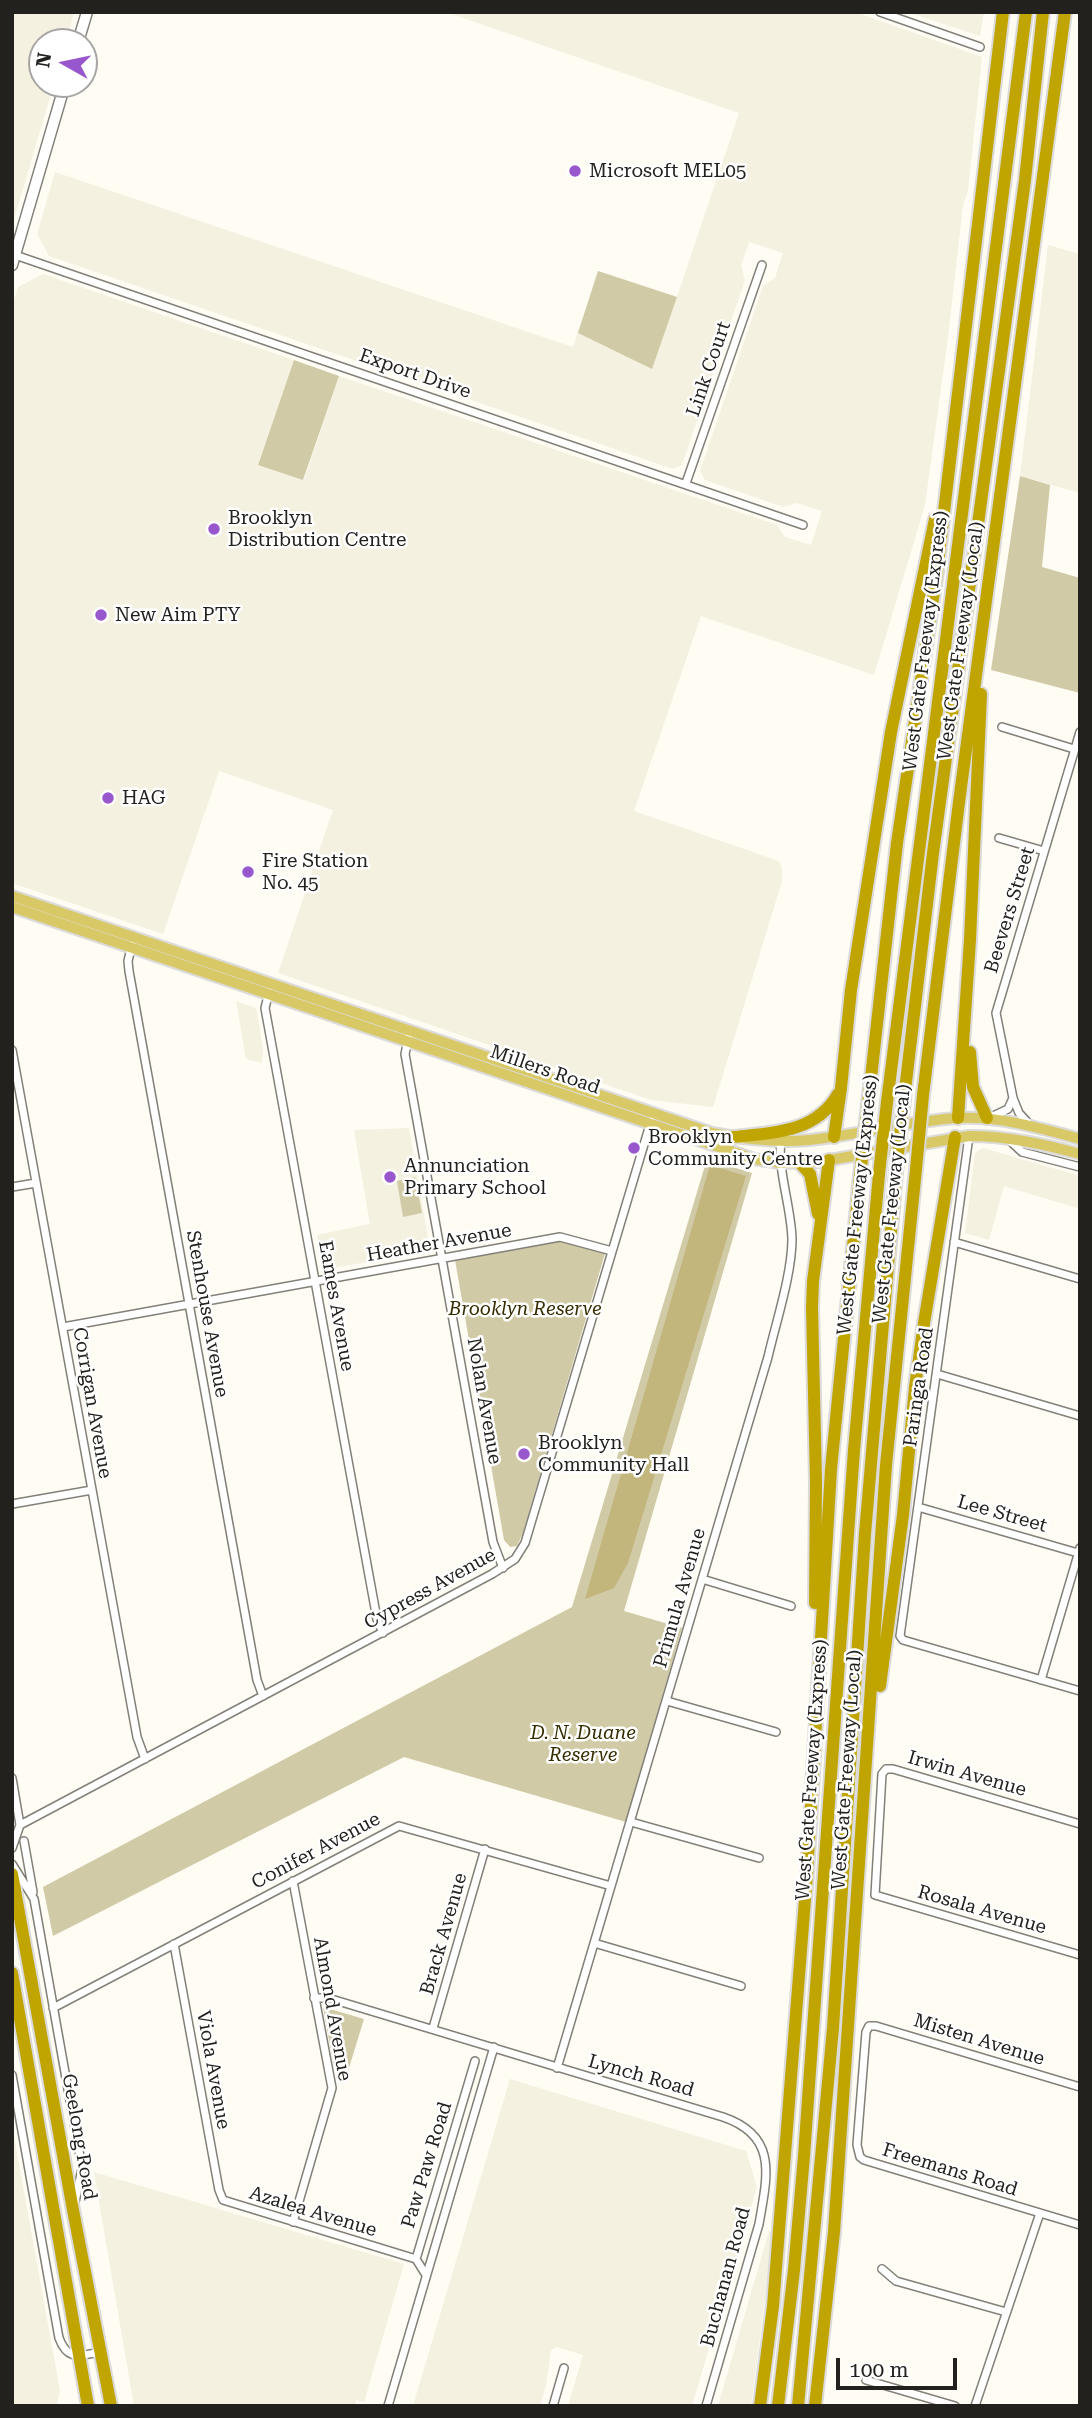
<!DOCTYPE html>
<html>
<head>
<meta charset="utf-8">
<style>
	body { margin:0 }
	#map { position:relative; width:1092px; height:2418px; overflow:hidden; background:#fefcf3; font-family:"Roboto Serif",serif }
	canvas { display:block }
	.frame { position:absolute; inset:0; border:14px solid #22211e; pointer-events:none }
	.north { position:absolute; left:28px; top:28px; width:70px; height:70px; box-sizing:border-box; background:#fff; border:2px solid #a7a6a5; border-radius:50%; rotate:279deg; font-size:19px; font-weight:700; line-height:28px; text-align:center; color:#22211e }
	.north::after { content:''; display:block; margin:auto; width:24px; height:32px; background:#9957cd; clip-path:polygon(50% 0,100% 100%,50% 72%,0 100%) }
	.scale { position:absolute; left:836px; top:2358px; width:121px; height:32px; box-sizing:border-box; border:4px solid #22211e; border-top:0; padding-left:9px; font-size:21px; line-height:24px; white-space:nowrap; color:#22211e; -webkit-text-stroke:5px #fff; paint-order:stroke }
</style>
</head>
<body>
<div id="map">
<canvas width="1092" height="2418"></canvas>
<div class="frame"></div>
<div class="north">N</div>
<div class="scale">100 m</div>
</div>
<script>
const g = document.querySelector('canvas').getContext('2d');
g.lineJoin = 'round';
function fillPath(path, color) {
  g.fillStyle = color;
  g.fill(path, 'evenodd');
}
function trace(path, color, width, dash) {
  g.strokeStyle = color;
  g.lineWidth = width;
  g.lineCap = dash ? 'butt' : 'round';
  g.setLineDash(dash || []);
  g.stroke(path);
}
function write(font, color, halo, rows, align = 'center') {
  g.font = font + ' "Roboto Serif",serif';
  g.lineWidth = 5;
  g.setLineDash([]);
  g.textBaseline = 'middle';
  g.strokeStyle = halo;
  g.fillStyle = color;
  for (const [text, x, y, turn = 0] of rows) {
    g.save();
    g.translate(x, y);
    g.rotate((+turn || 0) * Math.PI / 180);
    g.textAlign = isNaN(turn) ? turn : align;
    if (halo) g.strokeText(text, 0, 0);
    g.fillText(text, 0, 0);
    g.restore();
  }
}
fillPath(new Path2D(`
	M12 12H74L66 42H42V84H54L12 226Z
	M446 12H855L982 57 968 191 963 205 948 337 925 505 874 675 701 616 634 811 779 861 782 868V881L713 1107 651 1100 278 973 333 810 219 771 163 934 12 883V307L18 287 43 274 294 360 258 464 304 480 339 376 777 525 785 537 811 545 822 511 797 503 783 507 705 480 700 471 763 286 775 278 783 253 749 242 741 266 745 280 682 465 673 469 49 256 37 234 55 172 573 347 598 271 677 297 739 113Z
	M907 12H984L980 36Z
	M1048 245 1080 254V493L1020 476Z
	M236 1001 256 1008 263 1048 262 1063 246 1059Z
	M409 1128 430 1249 427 1252 326 1269 322 1268 317 1235 370 1224 354 1130Z
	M983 1148 1080 1176V1209L1004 1186 989 1240 965 1233 975 1153Z
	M510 2079 746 2151 757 2187 692 2406H568L583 2355 557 2347 551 2350 546 2386 540 2406H413Z
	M12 2125 60 2391 56 2406H12Z
	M94 2172 404 2264 364 2402 356 2400 355 2406H134Z
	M769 2231 774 2232 751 2406H718Z`), '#f4f1e0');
fillPath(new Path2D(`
	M598 271 677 297 652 369 578 333Z
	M294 360 339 376 303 480 258 465Z
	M1020 476 1050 485 1042 567 1080 578V693L991 670Z
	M707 1159 752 1173 624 1611 682 1628 626 1822 404 1757 53 1936 43 1887 572 1607Z
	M415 1177 422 1213 403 1217 397 1181Z
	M561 1241 606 1250 523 1533 517 1546 510 1547 504 1540 455 1260Z
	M323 2007 364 2019 348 2071 334 2067Z`), '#d1caa6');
fillPath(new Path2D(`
	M710 1165 746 1176 628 1563 614 1588 585 1599Z`), '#c2b67c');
const street = new Path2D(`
	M880 12 980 47
	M15 255 803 525
	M686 483 762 265
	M1002 727 1074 749
	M999 838 1044 851
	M132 944 128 961 129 971 257 1680 263 1696
	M269 992 265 1008 377 1619 383 1633
	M410 1031 405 1054 493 1542 503 1568
	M12 1050 137 1737 145 1759
	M991 1117 1008 1109 1013 1098
	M1030 1125 1019 1113 1013 1098 996 1013 1080 732
	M969 1136 900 1636 903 1640 1080 1691
	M1007 1138 1022 1152 1080 1167
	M12 1187 36 1183
	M954 1242 1080 1279
	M63 1327 560 1237 612 1251
	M937 1374 1080 1416
	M12 1504 92 1490
	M918 1507 1078 1553
	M702 1579 791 1606
	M1041 1680 1080 1548
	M667 1701 776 1732
	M12 1778 20 1825 12 1848
	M631 1822 759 1858
	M1080 1824 893 1769H886L882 1774 875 1895 1080 1955
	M20 1825 492 1574 515 1559 525 1543 651 1121
	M24 1841 33 1892
	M12 1864 34 1899 81 2162 82 2169 75 2202
	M293 1881 332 2088 293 2222
	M594 1943 741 1986
	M174 1944 219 2190 223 2200 416 2259 426 2275
	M314 1998H328L723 2117C779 2136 767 2177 759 2224L706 2406
	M53 2008 399 1826 611 1886
	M433 2028 485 1849
	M557 2068 768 1357C776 1322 792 1274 792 1239 791 1205 777 1171 781 1136
	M12 2075 59 2338C68 2362 80 2355 101 2352
	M1080 2087 876 2026H869L866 2032 857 2145 860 2157 864 2160 1080 2225
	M416 2259 475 2061
	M882 2269 896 2281 1006 2312
	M866 2380 955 2406
	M388 2406 494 2047
	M553 2406 564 2368
	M975 2406 1040 2213`);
const secondary = new Path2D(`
	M78 42 87 12
	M12 265 65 84`);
const primary = new Path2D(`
	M12 896 712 1133C744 1139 776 1143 809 1140 859 1135 907 1121 958 1118 1000 1116 1040 1128 1080 1139
	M12 907 754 1159 780 1163 818 1162 969 1136C1007 1136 1043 1144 1080 1154`);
const highway = new Path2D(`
	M970 1052 973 1087 987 1118
	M923 1095 959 802 1065 12
	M904 1099 933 853 1025 180 1043 12
	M887 1102 1026 12
	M868 1105 897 843 937 571 1003 12
	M958 1118 970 940 981 694
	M733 1137C772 1133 816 1133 838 1094
	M834 1137 841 1088 851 990 891 732 935 519
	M799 1162 810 1174 818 1214
	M815 1603 816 1481 812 1307 813 1281 829 1160
	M880 1686 903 1515 915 1387 924 1323 955 1137
	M12 1874 73 2210 111 2406
	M12 1973 88 2406
	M760 2406 773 2306 807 1874 831 1469 860 1176
	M778 2406 794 2270 804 2156 854 1450 879 1174
	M798 2406 833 2028 865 1534 896 1172
	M815 2406 834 2232 886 1465 916 1169`);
trace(street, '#828079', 10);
trace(secondary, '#828079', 13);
trace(primary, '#dcdbdb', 14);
trace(highway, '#dcdbdb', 16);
trace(street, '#fff', 7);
trace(secondary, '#fff', 10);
trace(primary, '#d9c966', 10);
trace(highway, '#c0a500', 12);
const highwayBridge = new Path2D(`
	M916 1169 923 1095
	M896 1172 904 1099
	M879 1174 887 1102
	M860 1176 868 1105`);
trace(highwayBridge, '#dcdbdb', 16, []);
trace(highwayBridge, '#c0a500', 12);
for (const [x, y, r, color] of [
	[575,171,7,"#9957cd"],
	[214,529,7,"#9957cd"],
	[101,615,7,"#9957cd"],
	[108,798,7,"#9957cd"],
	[248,872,7,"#9957cd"],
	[634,1148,7,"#9957cd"],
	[390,1177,7,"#9957cd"],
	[524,1454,7,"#9957cd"]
]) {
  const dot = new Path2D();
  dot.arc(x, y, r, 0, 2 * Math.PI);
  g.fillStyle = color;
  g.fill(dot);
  trace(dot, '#fff', 2.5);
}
write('19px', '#22211e', '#fff', [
	["Microsoft MEL05",589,171],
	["Brooklyn",228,518],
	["Distribution Centre",228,540],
	["New Aim PTY",115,615],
	["HAG",122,798],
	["Fire Station",262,861],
	["No. 45",262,883],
	["Brooklyn",648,1137],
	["Community Centre",648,1159],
	["Annunciation",404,1166],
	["Primary School",404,1188],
	["Brooklyn",538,1443],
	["Community Hall",538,1465]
], 'left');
write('19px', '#22211e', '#fff', [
	["Link Court",709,369,-71],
	["Export Drive",415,374,19],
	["West Gate Freeway (Express)",926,641,-83],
	["West Gate Freeway (Local)",961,641,-82],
	["Beevers Street",1010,910,-73],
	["Millers Road",545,1070,19],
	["West Gate Freeway (Local)",892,1204,-84],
	["West Gate Freeway (Express)",858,1205,-84],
	["Heather Avenue",439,1243,-10],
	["Eames Avenue",336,1306,80],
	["Stenhouse Avenue",207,1314,80],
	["Paringa Road",919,1387,-82],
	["Nolan Avenue",484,1401,80],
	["Corrigan Avenue",92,1403,80],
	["Lee Street",1002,1514,16],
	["Cypress Avenue",430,1589,-29],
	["Primula Avenue",680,1598,-74],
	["West Gate Freeway (Express)",812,1770,-86],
	["West Gate Freeway (Local)",847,1770,-86],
	["Irwin Avenue",967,1774,16],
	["Conifer Avenue",316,1851,-28],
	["Rosala Avenue",982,1910,16],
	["Brack Avenue",444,1934,-74],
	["Almond Avenue",332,2009,80],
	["Misten Avenue",979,2040,17],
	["Viola Avenue",213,2070,80],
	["Lynch Road",641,2076,16],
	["Geelong Road",79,2137,80],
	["Paw Paw Road",427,2165,-73],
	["Freemans Road",950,2170,17],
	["Azalea Avenue",313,2212,17],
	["Buchanan Road",726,2277,-75]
]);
write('italic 19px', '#352c00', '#fff', [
	["Brooklyn Reserve",525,1309],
	["D. N. Duane",583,1733],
	["Reserve",583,1755]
]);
</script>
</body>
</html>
